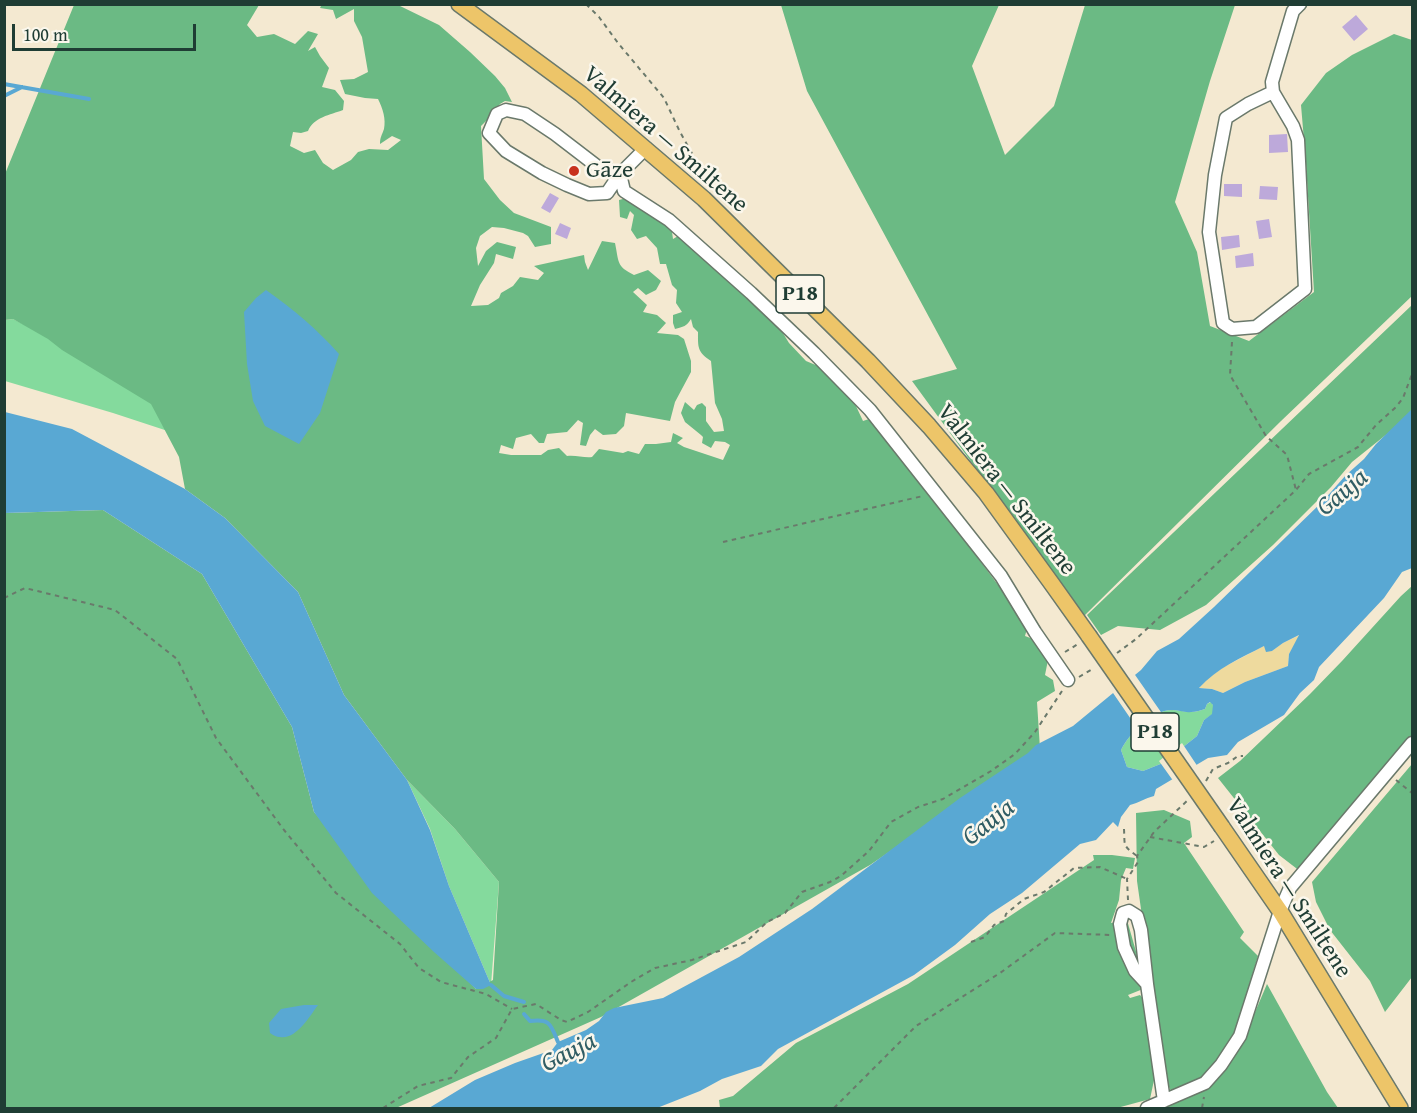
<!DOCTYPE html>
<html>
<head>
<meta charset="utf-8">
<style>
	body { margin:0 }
	#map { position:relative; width:1417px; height:1113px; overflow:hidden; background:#f4e9d1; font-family:"Gentium Book Plus",serif }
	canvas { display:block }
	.frame { position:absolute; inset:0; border:6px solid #1f3d34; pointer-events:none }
	.scale { position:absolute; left:12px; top:24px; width:184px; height:27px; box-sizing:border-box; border:3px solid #1f3d34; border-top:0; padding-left:8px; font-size:18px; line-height:21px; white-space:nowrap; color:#1f3d34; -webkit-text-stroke:4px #fbf7ec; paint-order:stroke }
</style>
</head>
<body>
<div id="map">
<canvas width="1417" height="1113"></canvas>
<div class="frame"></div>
<div class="scale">100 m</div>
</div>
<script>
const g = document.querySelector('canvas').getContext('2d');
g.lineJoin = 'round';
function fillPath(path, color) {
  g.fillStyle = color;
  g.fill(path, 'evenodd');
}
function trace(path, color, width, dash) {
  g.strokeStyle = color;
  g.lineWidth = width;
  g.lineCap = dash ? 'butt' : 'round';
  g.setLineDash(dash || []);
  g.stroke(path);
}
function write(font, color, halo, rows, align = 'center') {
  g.font = font + ' "Gentium Book Plus",serif';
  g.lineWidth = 5;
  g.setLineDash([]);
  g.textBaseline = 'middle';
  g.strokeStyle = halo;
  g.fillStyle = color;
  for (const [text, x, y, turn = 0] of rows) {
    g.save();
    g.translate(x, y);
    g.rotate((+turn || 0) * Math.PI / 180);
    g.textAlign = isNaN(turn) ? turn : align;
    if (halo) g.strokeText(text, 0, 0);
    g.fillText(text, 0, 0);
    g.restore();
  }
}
fillPath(new Path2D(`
	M13 319 123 374 183 436 113 413 5 381V320Z
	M1211 702 1213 705V714L1204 720 1197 736 1163 763 1143 771 1127 767 1121 750C1129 734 1152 710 1172 710 1178 710 1185 712 1191 712 1196 712 1201 710 1205 709L1207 704Z
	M407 780 455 829 499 882 491 985 449 886 430 829Z`), '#84da9d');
fillPath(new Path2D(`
	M322 4 398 5 439 25 470 52 495 76 505 88 512 102 505 101 500 104 493 114 481 126 484 179 500 200 514 213 551 227V244L535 247 528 236 523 233 504 228 492 227 480 236 476 248 478 266 486 251 497 242 516 247 513 259 496 254 494 263 480 285 471 306 488 305 499 298 501 293 513 286 520 277 538 280 544 273 534 266 584 255 585 262 588 270 602 241 615 243C619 262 616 266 634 275L648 270 661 281 656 290 646 295 638 288 633 292 647 305 643 312 657 315 666 323 657 333 678 335 684 339 691 361V372L675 402 670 421 626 413 624 426 616 434 603 435 595 429 590 435 586 446 580 445 583 423 578 420 567 432 547 434 544 443H539L531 434 516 438 513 449 501 445 499 453 511 455H541L548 450 559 448 567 456C576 455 584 458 592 457L599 449 623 453 628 451 639 454 645 444H656L671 442 673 433 683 438 677 443 684 447 723 460 730 445 725 442 715 441 711 448 702 443 703 437 701 435 685 422 681 413 685 402 694 410 697 405 702 403 706 407V421L714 432 724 431 722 419 715 403 711 361C697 352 698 347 698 332L693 327 691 319C687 326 683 327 675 329L673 323V315L682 312 676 303 677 290 672 285 666 264H660L657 248 646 236 637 239 631 230 634 215 630 211 627 219 620 217 619 200 630 197 638 201 640 210 647 207 671 225 673 239 678 236 687 240 707 257 743 294 760 306 781 330 789 343 806 361 818 366 831 380 844 389 856 406 863 421 872 418 882 428 887 441 894 446 1028 625 1025 636 1033 639 1048 660 1045 675 1053 680 1055 691 1037 702 1040 749 870 865 601 1017 396 1108H5V513L103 510 202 574 292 727 314 812 476 989 493 980 499 882 455 829 407 780 344 695 298 592 225 518 185 489 179 457 151 404 62 350 48 339 13 319 5 320V174L74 5H259L247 25 257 37 274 34 295 44 308 31 318 34 308 51 315 47 320 56 329 68 322 87 335 90 344 101 343 110C330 115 314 117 308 131L301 133 293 132 290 146 304 153 315 150 323 163 333 170 351 160 358 152 369 149 388 150 401 140 392 136 380 144C380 137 382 135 384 129 386 119 383 109 378 99L365 98 345 94 340 80 354 79 368 72 362 37 354 21V9L336 19 333 10 320 8Z
	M781 5H999L972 66 1005 155 1054 106 1085 5H1235L1210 81 1175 202 1197 252 1210 326 1249 341 1314 292 1306 164 1301 105 1326 73 1352 55 1394 34 1412 40V296L1281 421 1084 616 912 381 957 369 807 91Z
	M1412 305V411L1402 422 1352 462 1331 487 1273 545 1206 605 1160 630 1118 626 1101 635 1087 615Z
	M1412 586V750L1305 875 1279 855 1218 778 1240 761 1310 694 1342 661 1401 596Z
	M1412 764V977L1385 1012 1370 981 1330 930 1316 902 1312 882Z
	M1164 810 1190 821 1192 837 1184 843 1244 932 1240 938 1258 956 1231 1044 1208 1072 1190 1086 1171 1091 1166 1081 1155 1011 1157 1004 1152 986 1137 881 1136 813Z
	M1093 855H1112L1135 858 1133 869 1126 868 1121 880 1119 900 1111 923 1127 920 1139 962 1134 973 1143 989 1128 995 1130 998 1140 995 1146 1002 1157 1066 1150 1099 1117 1108H720L719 1100 733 1096 796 1043 908 984 1094 860Z
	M1267 984 1327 1092 1338 1108H1157L1197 1093 1213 1082 1244 1038Z`), '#6bba84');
fillPath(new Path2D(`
	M1300 635 1289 654 1288 666 1245 682 1223 693 1212 689 1199 688 1209 677 1224 667 1264 646 1272 651 1283 643Z`), '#eeda9e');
fillPath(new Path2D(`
	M266 290C293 309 317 329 339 354L320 413 299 444 265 426 253 401 247 364 244 312 256 298Z
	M1412 409V568L1402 572 1384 598 1319 667 1314 680 1300 693 1284 715 1238 742 1227 755 1208 758 1156 789 1154 796C1145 798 1139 803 1130 805L1121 817 1118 827 1113 822 1096 840 1080 844 1022 893 990 914 955 945 914 975 778 1049 761 1066 722 1079 700 1091 657 1108H429L475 1080 515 1063 552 1050 558 1042 586 1030 599 1021 606 1012 614 1008 663 998 739 957 812 909 960 798 1028 753 1036 745 1073 726 1141 670 1157 651 1179 639 1214 607 1323 501 1346 475 1364 459 1376 444ZM1299 635 1289 654 1288 666 1245 682 1223 693 1212 689 1199 688C1217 668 1241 658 1264 646L1266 652 1272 651 1283 643ZM1210 702 1213 705 1212 714 1204 720 1197 736 1163 763 1143 771 1127 767 1121 750C1129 734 1152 710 1172 710 1178 710 1185 713 1191 712 1196 712 1201 710 1205 709L1207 704Z
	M5 412 72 429 185 489 225 518 298 592 344 695 407 780 430 830 449 886 491 985 483 989H476L434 952 372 893 314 812 292 727 202 574 103 510 5 513Z
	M304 1005H318C310 1016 296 1040 280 1037 276 1037 273 1035 270 1033L269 1023 281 1009Z`), '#59a8d3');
fillPath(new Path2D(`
	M1133 672 1163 715 1139 731 1111 690Z
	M1182 743 1198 767 1174 782 1159 761Z`), '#f4e9d1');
trace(new Path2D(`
	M4 84 89 99
	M4 96 22 87
	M491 985 504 996 524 1002
	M524 1014 530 1021C550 1018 551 1025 558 1042`), '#59a8d3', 4);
fillPath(new Path2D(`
	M1356 15 1368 29 1354 41 1342 27Z
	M1287 134 1288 152 1269 153V135Z
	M1224 184H1242V197L1224 196Z
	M1260 186 1278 187 1277 200 1259 199Z
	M550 193 559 198 550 213 541 208Z
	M1269 219 1272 237 1259 239 1256 221Z
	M560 223 571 228 567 239 555 234Z
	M1239 235 1240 247 1222 250 1221 237Z
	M1253 253 1254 266 1236 268 1235 256Z`), '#bda9da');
const minor = new Path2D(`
	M1273 92 1293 126 1298 140 1305 289 1256 327 1232 329 1223 323 1209 232 1215 175 1226 118 1248 104Z
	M1273 92 1272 82 1293 11 1300 4
	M620 174 624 191 669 220 751 293 814 353 870 410 1001 576 1035 632 1068 680
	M620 174 607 193 589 194 567 185 542 173 506 151 489 133 497 114 506 110 525 114 555 134 598 167 620 174 646 148
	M1147 984 1141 930 1137 916 1129 911 1123 913 1120 924 1124 947 1135 971 1147 984 1164 1101
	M1147 1108 1205 1083 1221 1065 1240 1036 1280 911 1290 888 1412 743`);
const major = new Path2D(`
	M459 4 581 94 704 199 868 361 929 426 986 493 1052 584 1089 636
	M1222 827 1280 911 1400 1108`);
trace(minor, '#6a796b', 15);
trace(major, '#6a796b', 18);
trace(new Path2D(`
	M586 4 599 17 618 43 664 98 680 132 698 164 703 180
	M1232 342 1230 375 1266 436 1287 455 1296 490
	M723 542 923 496
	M4 598 25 588 115 610 177 659 216 738 284 830 336 893 400 944 419 968 441 982 486 994 512 1009
	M1065 652 1078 644
	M1117 653 1136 639 1296 490 1309 474 1358 447 1376 425 1396 407 1403 398 1412 374
	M1079 677 1094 668
	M1396 780 1412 793
	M1206 781 1213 769 1228 763 1238 756H1243
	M1124 829C1125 846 1122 845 1137 856
	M1150 837 1204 847 1214 841
	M1128 900 1127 879 1138 862 1137 856 1154 832 1188 800
	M971 942 985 937 994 925 1004 921 1006 914 1024 899 1044 892 1074 868 1100 867 1127 879
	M383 1108 418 1086 451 1078 468 1057 496 1038 512 1009 536 1004 561 1020 567 1022 588 1012 631 982 655 968 692 960 746 942 767 922 785 913 802 892 830 882 841 876 869 851 891 822 918 807 943 799 991 771 1015 754 1035 732 1062 691
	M834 1108 916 1026 1000 973 1055 933 1111 935
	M1202 1108 1204 1097`), '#6a796b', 2, [4.5, 4.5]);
trace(minor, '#fff', 12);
trace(major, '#edc569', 15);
const majorBridge = new Path2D(`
	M1089 636 1222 827`);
trace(majorBridge, '#6a796b', 18, []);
trace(majorBridge, '#edc569', 15);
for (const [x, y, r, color] of [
	[574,171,6,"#c8321e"]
]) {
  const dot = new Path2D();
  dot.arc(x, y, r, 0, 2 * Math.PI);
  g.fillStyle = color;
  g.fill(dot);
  trace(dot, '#fbf7ec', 2);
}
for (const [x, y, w] of [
	[800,294,48],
	[1155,732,48]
]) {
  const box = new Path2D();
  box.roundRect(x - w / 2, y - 19, w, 38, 4.5);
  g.fillStyle = '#fbf7ec';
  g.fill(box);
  trace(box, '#1f3d34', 1.5);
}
write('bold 22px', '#1f3d34', null, [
	["P18",800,294],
	["P18",1155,732]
]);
write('24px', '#1f3d34', '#fbf7ec', [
	["Valmiera — Smiltene",665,140,41],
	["Valmiera — Smiltene",1006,490,52],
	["Valmiera — Smiltene",1288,888,57]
]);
write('24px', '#1f3d34', '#fbf7ec', [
	["Gāze",586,171]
], 'left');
write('italic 26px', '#305d64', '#fbf7ec', [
	["Gauja",1343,493,-40],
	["Gauja",989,823,-38],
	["Gauja",569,1053,-27]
]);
</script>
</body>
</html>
